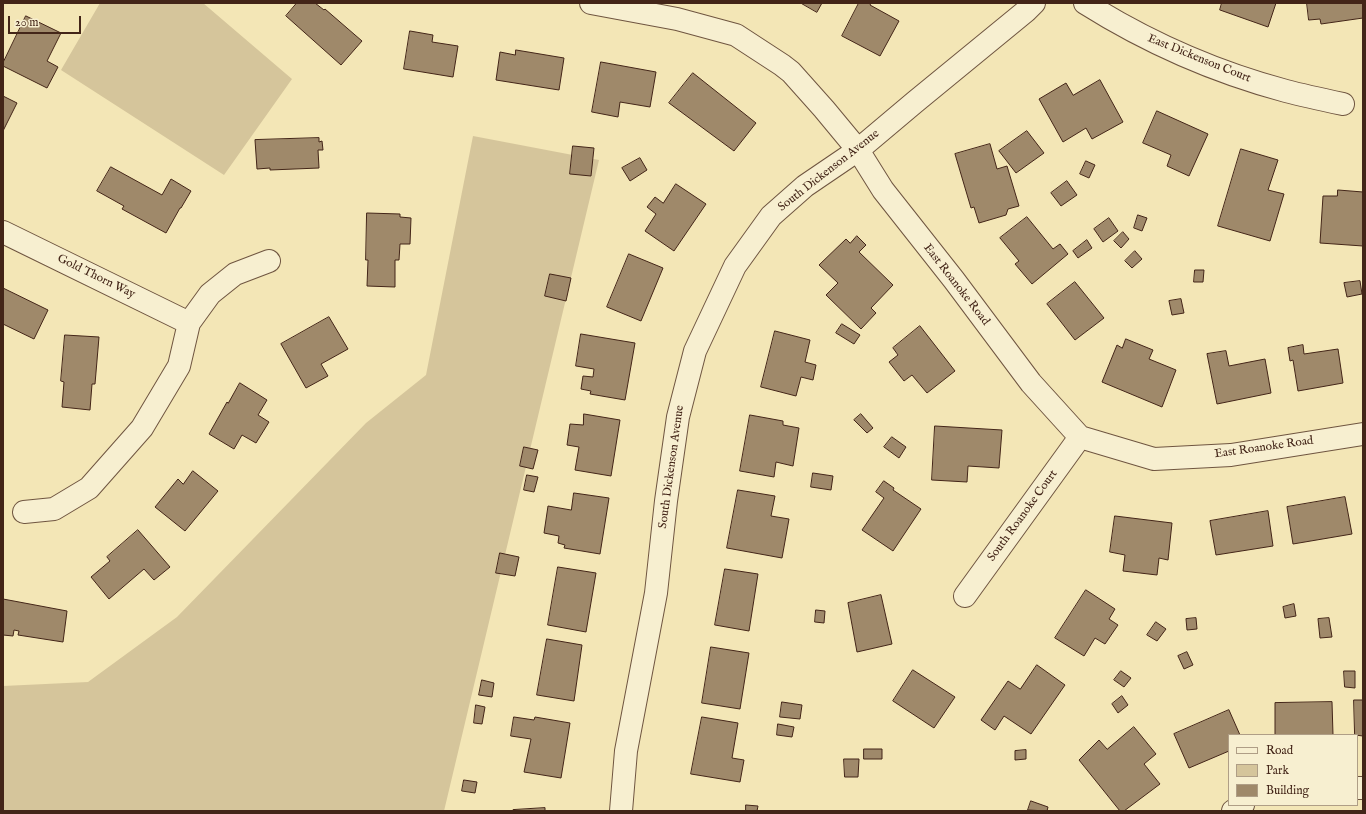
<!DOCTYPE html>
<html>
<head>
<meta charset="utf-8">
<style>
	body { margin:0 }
	#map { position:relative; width:1366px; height:814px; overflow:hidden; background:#f3e6b6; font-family:"IM FELL English",serif }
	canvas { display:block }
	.frame { position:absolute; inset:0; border:4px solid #432518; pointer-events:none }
	.legend { position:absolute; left:1228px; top:734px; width:130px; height:72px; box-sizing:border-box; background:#f7efd0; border:1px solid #af9e86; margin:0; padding:5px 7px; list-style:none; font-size:12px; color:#432518 }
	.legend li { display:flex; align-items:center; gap:8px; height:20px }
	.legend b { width:20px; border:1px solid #af9e86 }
	.scale { position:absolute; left:8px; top:16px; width:73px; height:18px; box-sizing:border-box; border:2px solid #432518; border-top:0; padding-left:5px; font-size:12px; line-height:14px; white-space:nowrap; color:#432518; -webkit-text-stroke:3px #f7efd0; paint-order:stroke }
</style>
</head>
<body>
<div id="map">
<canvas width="1366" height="814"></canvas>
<div class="frame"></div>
<ul class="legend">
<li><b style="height:5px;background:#f7efd0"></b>Road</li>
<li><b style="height:11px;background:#d5c59b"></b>Park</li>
<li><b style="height:11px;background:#9f896a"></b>Building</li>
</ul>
<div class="scale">20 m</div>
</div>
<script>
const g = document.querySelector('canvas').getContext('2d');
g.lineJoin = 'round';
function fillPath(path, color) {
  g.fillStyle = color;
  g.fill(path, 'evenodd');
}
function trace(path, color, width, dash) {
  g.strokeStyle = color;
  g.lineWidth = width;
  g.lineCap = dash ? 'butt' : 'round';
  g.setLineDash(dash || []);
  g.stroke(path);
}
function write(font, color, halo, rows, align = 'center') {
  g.font = font + ' "IM FELL English",serif';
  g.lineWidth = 4;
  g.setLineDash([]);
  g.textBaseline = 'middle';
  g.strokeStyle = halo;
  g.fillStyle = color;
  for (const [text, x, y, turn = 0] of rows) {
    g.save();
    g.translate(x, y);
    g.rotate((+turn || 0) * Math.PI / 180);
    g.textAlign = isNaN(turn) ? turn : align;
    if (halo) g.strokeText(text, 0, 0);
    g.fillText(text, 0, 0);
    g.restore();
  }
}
fillPath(new Path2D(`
	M100 3H203L292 79 224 175 61 70Z
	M473 136 599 160 444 811H3V686L88 682 177 617 366 423 426 375Z`), '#d5c59b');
const building = new Path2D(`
	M297 3H315L324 10 325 9 362 41 341 65 286 16Z
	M801 3H822L817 12Z
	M859 3H871L870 5 899 21 880 56 842 36Z
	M1222 3H1276L1268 27 1220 10Z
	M1307 3H1363V18L1321 24 1320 19 1309 20Z
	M26 16 61 33 47 61 58 67 47 88 3 66V63Z
	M410 31 433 35 432 42 458 46 453 77 404 69Z
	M516 50 564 58 559 90 496 80 500 52 515 55Z
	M601 62 656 72 650 107 620 102 618 117 592 112Z
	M693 73 756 123 734 151 669 103Z
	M1100 80 1123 122 1092 139 1086 128 1063 142 1039 99 1066 83 1073 95Z
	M3 96 17 103 3 131Z
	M1157 111 1208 134 1189 176 1167 166 1171 155 1143 143Z
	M1027 131 1044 153 1016 173 999 151Z
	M319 138V142L322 141 323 150H318L319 168 270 170V168L257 169 255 140Z
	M990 144 997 169 1007 166 1019 206 1008 209 1006 215 979 223 974 207 971 208 955 154Z
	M573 146 594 148 591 176 570 174Z
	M1241 149 1278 160 1268 190 1284 194 1270 241 1218 226Z
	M640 158 647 170 630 181 622 168Z
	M1086 161 1095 165 1089 178 1080 174Z
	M111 167 162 195 171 179 191 191 181 208H180L166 233 122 209 124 206 97 191Z
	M1067 181 1077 195 1061 206 1051 193Z
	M676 184 706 204 674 251 645 231 656 214 647 207 655 197 663 203Z
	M1338 190 1363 192V246L1320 243 1323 196H1337Z
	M367 213 400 214V217L411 218 410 244H400L399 260H395V287L367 286 368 260H366Z
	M1138 215 1147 218 1142 231 1134 228Z
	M1027 217 1053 249 1060 244 1068 254 1032 284 1015 264 1019 261 1000 238Z
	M1109 218 1118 231 1103 242 1094 229Z
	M1123 232 1129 239 1121 248 1114 241Z
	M857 236 866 245 859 252 893 285 871 308 876 313 861 329 826 295 838 283 819 265 846 239 850 243Z
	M1087 240 1092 248 1078 258 1073 251Z
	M1135 251 1142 259 1132 268 1125 261Z
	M629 254 663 268 641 321 607 307Z
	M1195 270H1204L1203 282H1194Z
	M550 274 571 278 566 301 545 296Z
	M1360 281 1362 294 1347 297 1344 283Z
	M1075 282 1104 318 1075 340 1047 304Z
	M3 288 48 310 34 339 3 324Z
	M1181 299 1184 313 1172 315 1169 301Z
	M329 317 348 349 321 364 328 376 306 388 281 344Z
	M842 324 860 335 854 344 836 333Z
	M920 326 955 371 927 393 912 375 904 381 889 362 898 355 893 348Z
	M775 331 810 340 805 362 816 365 813 380 801 377 796 396 761 387Z
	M581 334 635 343 625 400 590 394 591 391 581 389 583 376 593 377 594 369 576 366Z
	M65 335 99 337 95 384H92L90 410 62 407 64 382 61 381Z
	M1126 339 1153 350 1149 359 1176 370 1162 407 1102 382 1117 345 1122 348Z
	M1303 345 1304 354 1338 349 1343 383 1298 391 1293 360 1290 361 1288 348Z
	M1226 351 1229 366 1265 359 1271 393 1217 404 1207 354Z
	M240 383 267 400 258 415 269 422 256 443 242 435 234 449 209 434 227 402 228 403Z
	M584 414 620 420 611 476 575 470 579 447 567 445 570 424 583 425Z
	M861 414 873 428 867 433 854 420Z
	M750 415 783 421V425L799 428 793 466 776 462 774 477 740 471Z
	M935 426 1002 430 999 468 968 466 967 482 932 480Z
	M892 437 906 447 899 458 884 447Z
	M524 447 538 450 533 469 520 466Z
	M193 471 218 491 185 531 155 507 178 479 183 484Z
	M813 473 833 476 831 490 811 487Z
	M527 475 538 477 534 492 524 490Z
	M884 481 894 488 893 490 921 509 893 551 862 530 884 498 876 492Z
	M738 490 775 496 771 516 789 519 782 558 727 548Z
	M574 493 609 498 600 554 564 548 565 545 558 543 559 536 544 533 548 506 571 510Z
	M1345 497 1352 534 1293 544 1287 507Z
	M1268 511 1273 546 1216 555 1210 521Z
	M1115 516 1172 523 1168 560 1159 558 1157 575 1123 571 1125 555 1110 552Z
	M138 530 170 567 154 580 144 569 109 599 91 577 110 561 107 557Z
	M500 553 519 557 515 576 496 573Z
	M558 567 596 573 586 632 548 625Z
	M725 569 758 574 749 631 715 625Z
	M1086 590 1115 609 1109 619 1118 625 1105 644 1095 638 1084 656 1055 638Z
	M881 595 892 644 857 652 848 603Z
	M3 599 67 611 63 642 18 635 19 631 14 630 13 636 3 635Z
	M1294 604 1296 616 1285 618 1283 607Z
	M816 610 825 611 824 623 815 622Z
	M1196 618 1197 629 1187 630 1186 619Z
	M1329 618 1332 637 1320 638 1318 619Z
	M1156 622 1166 629 1157 641 1147 635Z
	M547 639 582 645 574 701 537 695Z
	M711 647 749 653 740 709 702 703Z
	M1187 652 1193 665 1184 669 1178 656Z
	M1037 665 1065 685 1031 734 1004 716 995 730 981 720 1008 681 1020 689Z
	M913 670 955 697 934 728 893 701Z
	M1121 671 1131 678 1124 687 1114 680Z
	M1344 671H1355V688L1345 687Z
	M482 680 494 683 492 697 479 695Z
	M1122 696 1128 705 1118 713 1112 704Z
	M1354 700H1363V736L1355 735Z
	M782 702 802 705 800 719 780 717Z
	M1332 702 1333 735H1275V703Z
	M476 705 485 707 482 724 474 723Z
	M1229 710 1240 735H1229V751L1189 768 1174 734Z
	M514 717 534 720 535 717 570 723 561 778 524 772 531 739 511 736Z
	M702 717 738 723 732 758 744 760 740 782 691 774Z
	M778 724 794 727 792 737 777 735Z
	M1134 727 1156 754 1144 764 1160 784 1124 811H1120L1079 760 1099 740 1107 749Z
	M864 749H882V759H864Z
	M1026 750V759L1015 760V751Z
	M844 759H859L858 777H845Z
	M464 780 477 782 475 793 462 791Z
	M1031 801 1048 807 1047 811 1028 810Z
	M746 805 758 806 757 811H746Z
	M545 808V811H513V810Z`);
fillPath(building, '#9f896a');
trace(building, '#432518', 1);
const minor = new Path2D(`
	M591 3 677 19 736 35 782 65 791 72 824 109 858 150 883 190 954 280 1031 383 1080 437 1154 459 1231 455 1363 434
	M1085 3C1147 42 1215 72 1286 91 1305 96 1324 100 1343 104
	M3 232 189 323
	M24 512 54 509 89 488 142 428 179 366 189 323 210 294 235 274 269 261
	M965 596 1080 437
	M1357 788H1363
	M621 811 626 751 656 593 666 501 678 417 695 351 735 266 771 216 805 186 858 150 915 102 1026 11 1034 3
	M1233 811 1243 805`);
trace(minor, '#6f5540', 24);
trace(minor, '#f7efd0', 22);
write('12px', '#432518', '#f7efd0', [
	["East Dickenson Court",1199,59,22],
	["South Dickenson Avenue",829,171,-38],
	["Gold Thorn Way",96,277,26],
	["East Roanoke Road",956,285,52],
	["East Roanoke Road",1264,448,-8],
	["South Dickenson Avenue",672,467,-82],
	["South Roanoke Court",1023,516,-54]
]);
</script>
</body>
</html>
